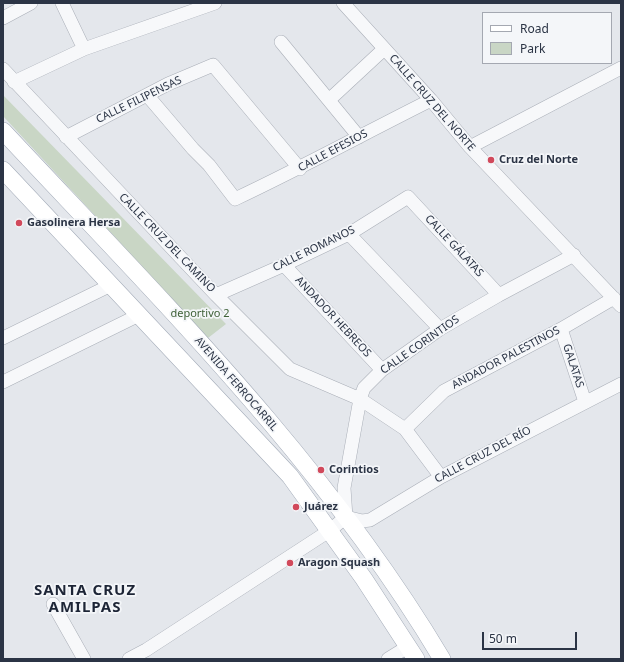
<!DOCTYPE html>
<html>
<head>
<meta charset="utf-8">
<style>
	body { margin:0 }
	#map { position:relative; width:624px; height:662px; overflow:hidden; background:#e4e7ec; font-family:"Noto Sans",sans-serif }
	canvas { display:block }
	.frame { position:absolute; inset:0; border:4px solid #2b3445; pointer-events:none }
	.legend { position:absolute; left:482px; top:12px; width:130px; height:52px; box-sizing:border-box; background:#f4f6f9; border:1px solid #a4a8b1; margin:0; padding:5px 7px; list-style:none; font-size:12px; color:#2b3445 }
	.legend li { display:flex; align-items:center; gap:8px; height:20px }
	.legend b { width:20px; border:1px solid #a4a8b1 }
	.scale { position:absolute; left:482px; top:632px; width:95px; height:18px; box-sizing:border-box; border:2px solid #2b3445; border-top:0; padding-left:5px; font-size:12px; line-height:14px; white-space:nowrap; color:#2b3445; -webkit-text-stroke:3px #f4f6f9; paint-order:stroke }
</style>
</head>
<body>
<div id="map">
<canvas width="624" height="662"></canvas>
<div class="frame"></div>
<ul class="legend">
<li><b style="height:5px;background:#fff"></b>Road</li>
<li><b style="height:11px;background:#c9d6c5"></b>Park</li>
</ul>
<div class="scale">50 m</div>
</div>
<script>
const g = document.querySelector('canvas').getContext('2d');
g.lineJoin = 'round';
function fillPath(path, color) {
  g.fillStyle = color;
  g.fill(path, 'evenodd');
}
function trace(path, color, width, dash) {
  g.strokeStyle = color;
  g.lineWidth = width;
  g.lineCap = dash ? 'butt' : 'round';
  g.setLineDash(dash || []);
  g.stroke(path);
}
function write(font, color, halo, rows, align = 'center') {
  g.font = font + ' "Noto Sans",sans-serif';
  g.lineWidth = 3.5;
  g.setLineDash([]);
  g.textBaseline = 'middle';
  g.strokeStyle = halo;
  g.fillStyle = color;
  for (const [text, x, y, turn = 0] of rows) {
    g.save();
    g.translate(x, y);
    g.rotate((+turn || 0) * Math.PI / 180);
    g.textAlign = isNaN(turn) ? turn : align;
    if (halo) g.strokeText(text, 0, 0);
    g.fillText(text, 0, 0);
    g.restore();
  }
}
fillPath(new Path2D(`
	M3 95 226 324 208 338 3 116Z`), '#c9d6c5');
const minor = new Path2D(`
	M62 3 84 49
	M343 3 431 100 470 147 621 306
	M3 18 31 3
	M281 42 359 137
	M3 69 216 295 290 369 360 399 405 429 441 477
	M14 82 84 49 215 3
	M147 95 193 149 209 165 235 199C301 168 365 133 431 100
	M329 100 384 49
	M66 137 168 84 213 65 300 169
	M470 147 621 68
	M349 234 440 329
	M284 265 382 370
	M216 295 284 265 349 234 408 197 499 295
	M561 329 585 402
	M3 338 111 285
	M3 382 139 315
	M405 429 444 391 561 329 614 298
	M346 517 344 488 360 399 364 388 382 370 440 329 499 295 574 255
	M346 517 362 521 370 520 441 477 621 384
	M53 604 84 659
	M129 659 146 650 329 531 346 517
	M388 659 409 646`);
const major = new Path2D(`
	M3 131C159 298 324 461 442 659
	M3 170 290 476 364 579 416 659`);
trace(minor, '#a9aeb7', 14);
trace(major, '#a3abb8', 18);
trace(minor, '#f7f8fa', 13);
trace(major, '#fff', 17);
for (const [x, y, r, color] of [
	[491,160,4,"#d1495b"],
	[19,223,4,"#d1495b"],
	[321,470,4,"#d1495b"],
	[296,507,4,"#d1495b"],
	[290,563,4,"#d1495b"]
]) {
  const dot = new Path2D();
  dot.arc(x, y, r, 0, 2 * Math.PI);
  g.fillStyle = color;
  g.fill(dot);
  trace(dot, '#f4f6f9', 1.5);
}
write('11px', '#2b3445', '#f4f6f9', [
	["CALLE FILIPENSAS",139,100,-26],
	["CALLE CRUZ DEL NORTE",432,103,49],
	["CALLE EFESIOS",333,151,-28],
	["CALLE CRUZ DEL CAMINO",167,243,46],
	["CALLE GÁLATAS",454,246,47],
	["CALLE ROMANOS",314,249,-26],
	["ANDADOR HEBREOS",333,317,47],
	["CALLE CORINTIOS",420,345,-35],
	["ANDADOR PALESTINOS",506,358,-28],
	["GALATAS",573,366,72],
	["AVENIDA FERROCARRIL",236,384,49],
	["CALLE CRUZ DEL RÍO",483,455,-28]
]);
write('bold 11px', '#2b3445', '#f4f6f9', [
	["Cruz del Norte",499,160],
	["Gasolinera Hersa",27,223],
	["Corintios",329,470],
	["Juárez",304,507],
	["Aragon Squash",298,563]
], 'left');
write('11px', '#3f6138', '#f4f6f9', [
	["deportivo 2",200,314]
]);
g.letterSpacing = '1px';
write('bold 15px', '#1d2536', '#f4f6f9', [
	["SANTA CRUZ",85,591],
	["AMILPAS",85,608]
]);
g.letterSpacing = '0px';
</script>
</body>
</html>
